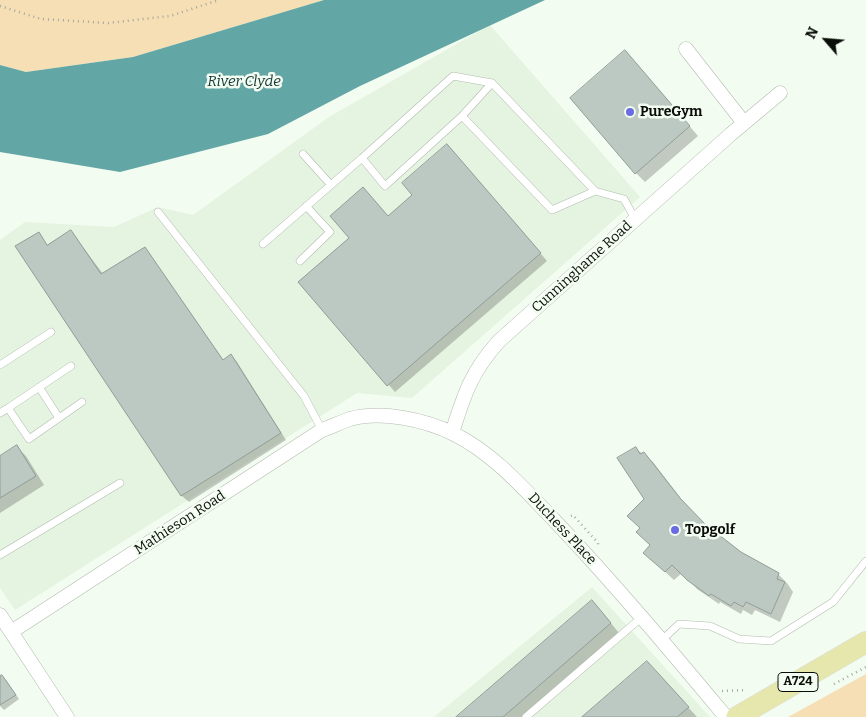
<!DOCTYPE html>
<html>
<head>
<meta charset="utf-8">
<style>
	body { margin:0 }
	#map { position:relative; width:866px; height:717px; overflow:hidden; background:#f3fcf0; font-family:Bitter,serif }
	canvas { display:block }
	.north { position:absolute; left:801px; top:15px; width:50px; height:50px; -webkit-text-stroke:4px #f3fcf0; paint-order:stroke; rotate:297deg; font-size:14px; font-weight:700; line-height:20px; text-align:center; color:#0a0d09 }
	.north::after { content:''; display:block; margin:auto; width:18px; height:22px; background:#0a0d09; clip-path:polygon(50% 0,100% 100%,50% 72%,0 100%) }
</style>
</head>
<body>
<div id="map">
<canvas width="866" height="717"></canvas>
<div class="north">N</div>
</div>
<script>
const g = document.querySelector('canvas').getContext('2d');
g.lineJoin = 'round';
function fillPath(path, color) {
  g.fillStyle = color;
  g.fill(path, 'evenodd');
}
function trace(path, color, width, dash) {
  g.strokeStyle = color;
  g.lineWidth = width;
  g.lineCap = dash ? 'butt' : 'round';
  g.setLineDash(dash || []);
  g.stroke(path);
}
function write(font, color, halo, rows, align = 'center') {
  g.font = font + ' Bitter,serif';
  g.lineWidth = 5;
  g.setLineDash([]);
  g.textBaseline = 'middle';
  g.strokeStyle = halo;
  g.fillStyle = color;
  for (const [text, x, y, turn = 0] of rows) {
    g.save();
    g.translate(x, y);
    g.rotate((+turn || 0) * Math.PI / 180);
    g.textAlign = isNaN(turn) ? turn : align;
    if (halo) g.strokeText(text, 0, 0);
    g.fillText(text, 0, 0);
    g.restore();
  }
}
fillPath(new Path2D(`
	M490 25 640 197 412 398 357 393 15 610 0 588V240L25 222 114 227 158 207 193 215 329 117Z
	M592 587 710 717H434Z`), '#e5f3e1');
fillPath(new Path2D(`
	M0 0H324L133 57 26 72 0 65Z
	M866 674V717H788Z`), '#f6deb5');
fillPath(new Path2D(`
	M324 0H545L360 86 268 134 120 172 0 152V65L26 72 133 57Z`), '#62a6a5');
fillPath(new Path2D(`
	M634 61 698 136 645 182 636 173Z
	M454 153 547 261 395 392 299 282 388 217 414 196Z
	M71 231 103 274 145 248 224 361 231 355 237 362 286 440 189 502 182 496 17 247 38 234 48 246Z
	M17 447 26 456 44 485 0 513V457Z
	M635 448 653 462 689 509 705 525 740 553 778 574 787 583 793 592 780 622 755 610 752 615 743 610 741 614 720 602 719 604 697 589 682 573 674 580 653 561 652 545 641 528 646 499Z
	M601 611 619 633 522 717H458Z
	M656 672 697 717H584Z
	M0 677 6 680 19 699 4 710 0 706Z`), '#0003');
const building = new Path2D(`
	M625 50 690 126 635 174 570 98Z
	M447 144 541 253 387 386 298 282 349 238 330 216 363 187 388 216 412 195 402 183Z
	M71 230 101 274 145 247 223 360 231 354 281 433 181 496 15 246 39 232 47 245Z
	M17 445 36 476 0 498V456Z
	M636 447 640 454 644 452 680 498 705 524 741 552 779 573 777 579 785 582 771 614 746 602 743 607 734 602 731 606 711 594 709 596 687 580 672 565 665 572 643 553 650 545 636 532 640 528 627 516 644 499 617 458Z
	M592 600 611 623 503 717H456Z
	M647 661 689 707 677 717H582Z
	M2 675 16 695 0 705V676Z`);
fillPath(building, '#bbc9c2');
trace(building, '#919e98', 1);
const service = new Path2D(`
	M462 116 492 83 595 191
	M303 154 331 185
	M362 158 453 76 492 83
	M158 212 304 396 322 430
	M263 244 362 158 385 186 462 116 552 210 595 191 624 199 635 219
	M300 261 330 232 306 206
	M0 365 51 332
	M39 387 59 418
	M8 408 71 366
	M0 413 8 408 29 439 82 402
	M0 555 120 483
	M662 640 679 624 710 626 739 639 771 641 833 602 866 561
	M526 717 642 617`);
const minor = new Path2D(`
	M686 49 744 123
	M452 433C464 395 471 372 499 341L731 134 780 93
	M0 615 67 717
	M11 632 322 430C331 427 341 422 350 419 381 410 426 420 454 434 494 454 523 488 554 520 614 583 670 650 726 717`);
const primary = new Path2D(`
	M737 717 866 642`);
trace(service, '#b2bbaf', 8);
trace(minor, '#b2bbaf', 15);
trace(primary, '#ddd', 22);
trace(new Path2D(`
	M0 6 41 19 108 23 170 16 219 0
	M571 516 573 515 598 543V548
	M834 684 866 667
	M722 691 747 690`), '#a2a9a0', 2.5, [1, 4]);
trace(service, '#fff', 7);
trace(minor, '#fff', 14);
trace(primary, '#e6e7ad', 21);
for (const [x, y, r, color] of [
	[630,112,5,"#6a6ae4"],
	[675,530,5,"#6a6ae4"]
]) {
  const dot = new Path2D();
  dot.arc(x, y, r, 0, 2 * Math.PI);
  g.fillStyle = color;
  g.fill(dot);
  trace(dot, '#f3fcf0', 2);
}
for (const [x, y, w] of [
	[798,682,40]
]) {
  const box = new Path2D();
  box.roundRect(x - w / 2, y - 9.5, w, 19, 4);
  g.fillStyle = '#f3fcf0';
  g.fill(box);
  trace(box, '#0a0d09', 1);
}
write('bold 12px', '#0a0d09', null, [
	["A724",798,682]
]);
write('bold 14px', '#0a0d09', '#f3fcf0', [
	["PureGym",640,112],
	["Topgolf",685,530]
], 'left');
write('14px', '#0a0d09', '#f3fcf0', [
	["Cunninghame Road",582,267,-42],
	["Mathieson Road",180,523,-33],
	["Duchess Place",562,529,47]
]);
write('italic 15px', '#173939', '#f3fcf0', [
	["River Clyde",244,82]
]);
</script>
</body>
</html>
